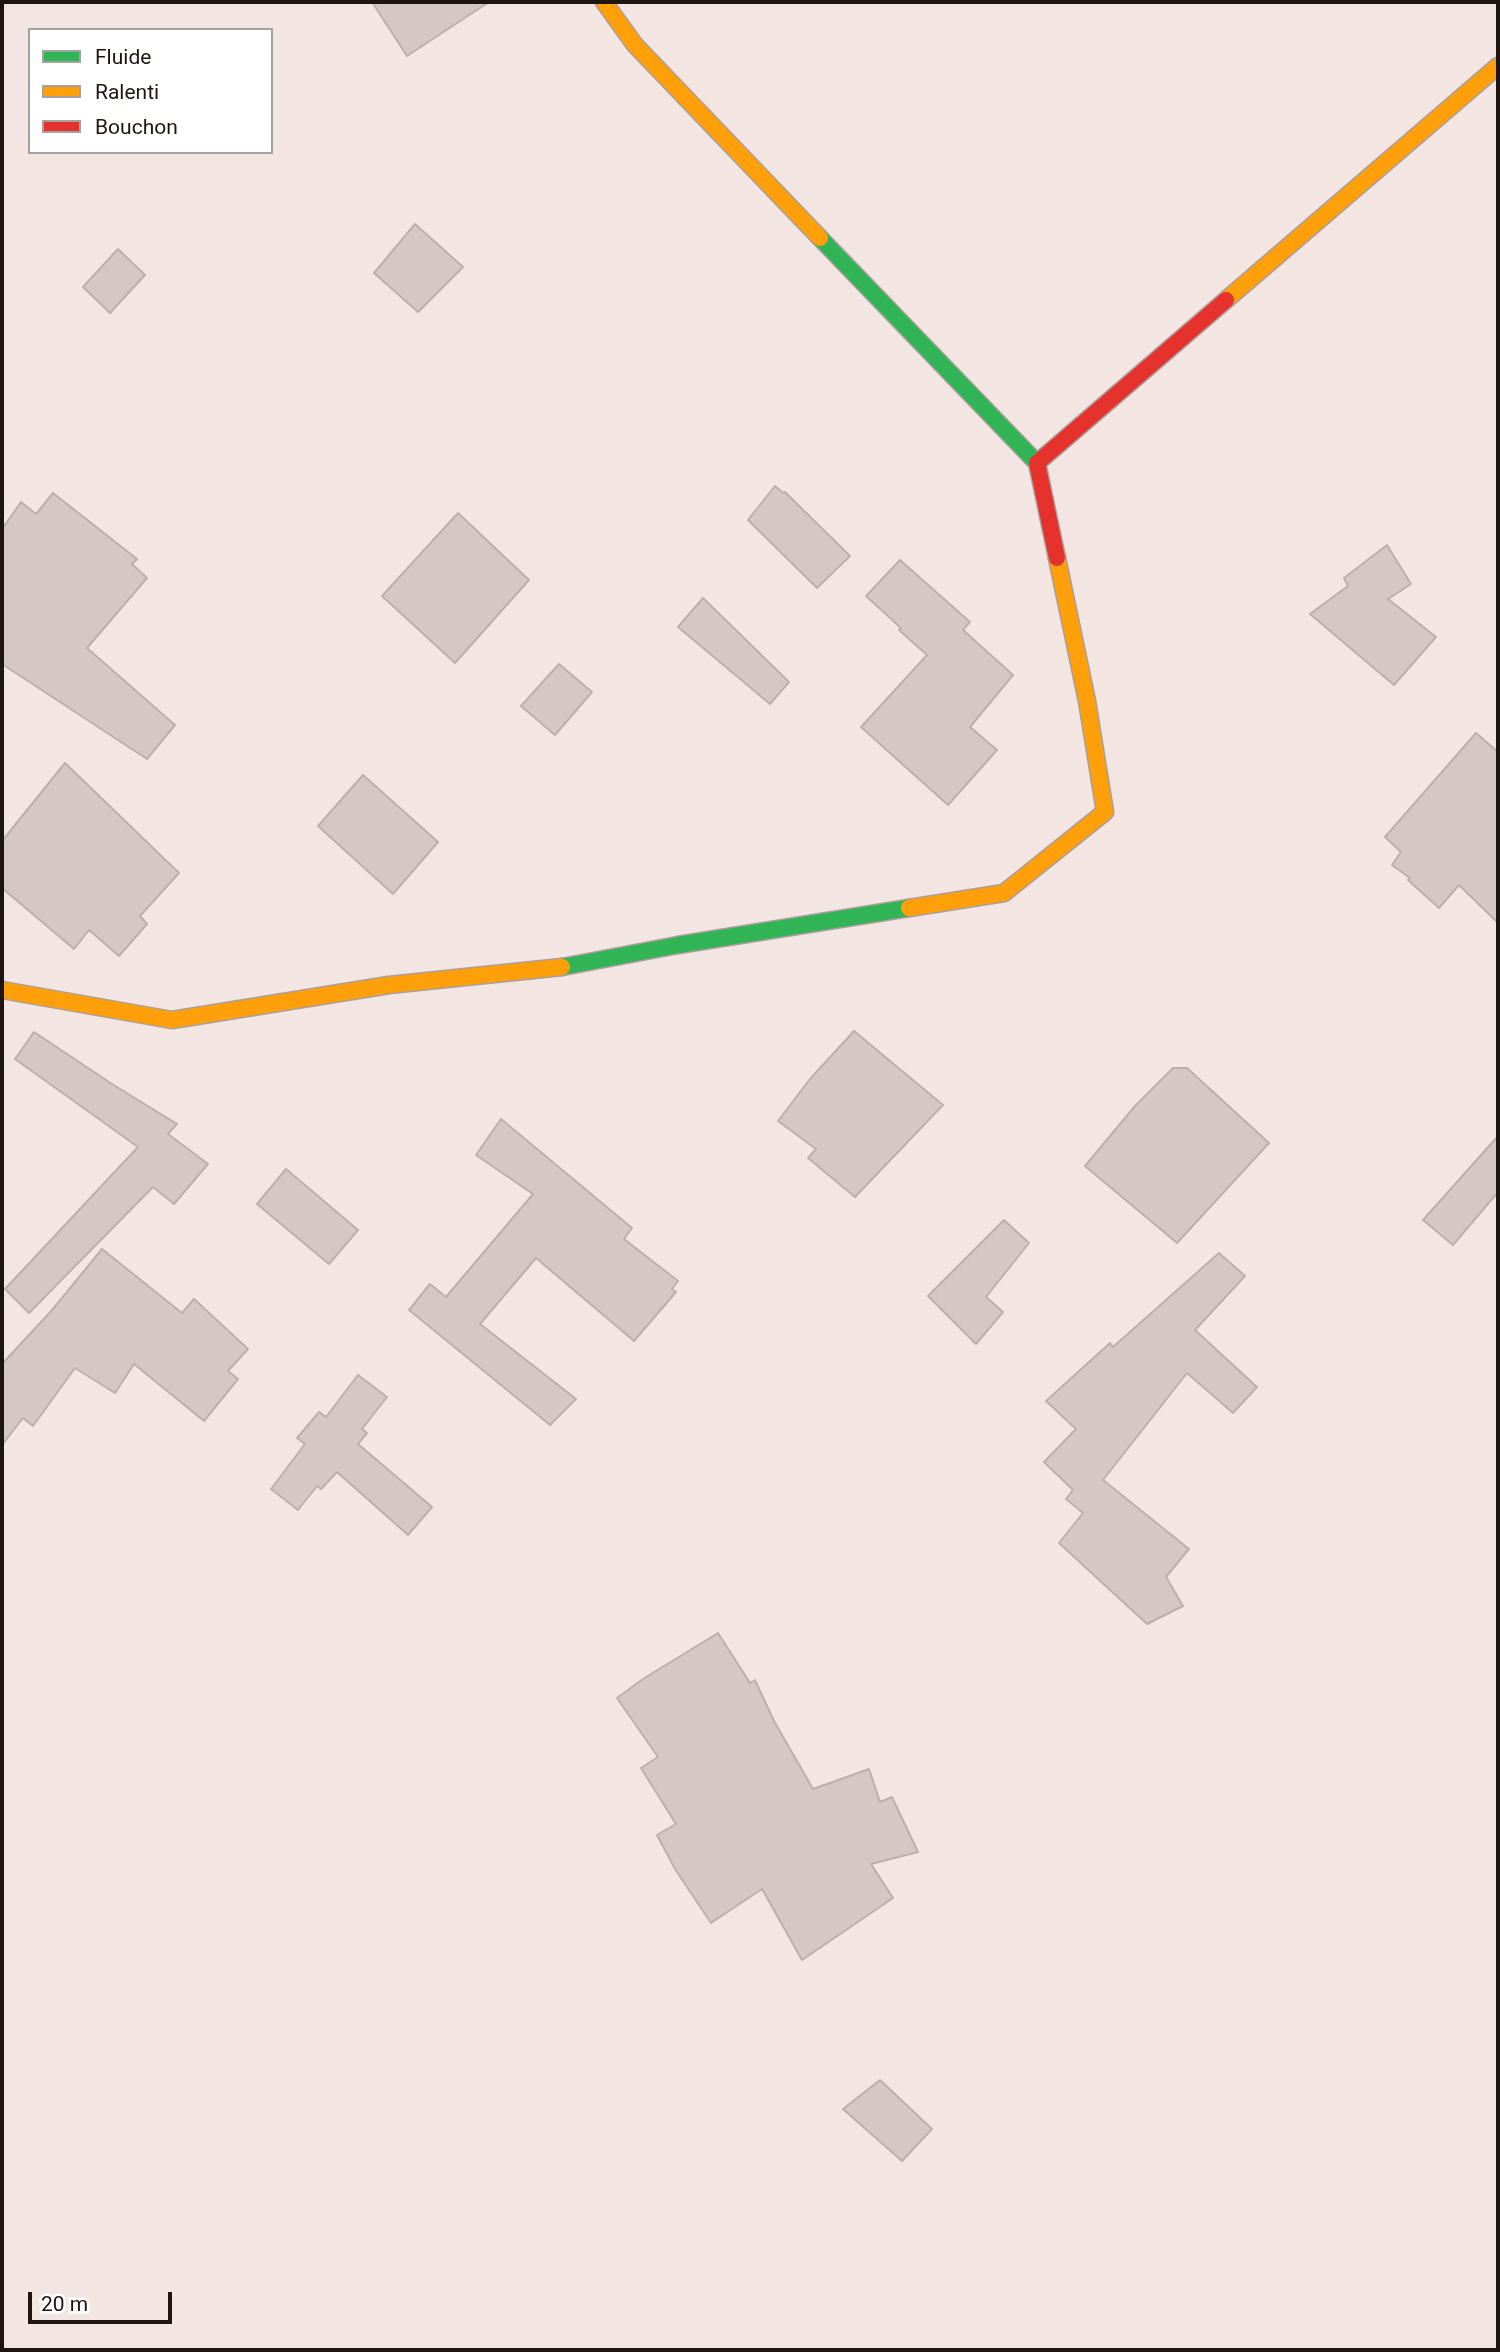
<!DOCTYPE html>
<html>
<head>
<meta charset="utf-8">
<style>
	body { margin:0 }
	#map { position:relative; width:1500px; height:2352px; overflow:hidden; background:#f3e5e2; font-family:Roboto,sans-serif }
	canvas { display:block }
	.frame { position:absolute; inset:0; border:4px solid #1e1411; pointer-events:none }
	.legend { position:absolute; left:28px; top:28px; width:245px; height:126px; box-sizing:border-box; background:#fff; border:2px solid #a5a1a0; margin:0; padding:9px 12px; list-style:none; font-size:21px; color:#1e1411 }
	.legend li { display:flex; align-items:center; gap:14px; height:35px }
	.legend b { width:35px; border:2px solid #a5a1a0 }
	.scale { position:absolute; left:28px; top:2292px; width:144px; height:32px; box-sizing:border-box; border:4px solid #1e1411; border-top:0; padding-left:9px; font-size:21px; line-height:24px; white-space:nowrap; color:#1e1411; -webkit-text-stroke:5px #fff; paint-order:stroke }
</style>
</head>
<body>
<div id="map">
<canvas width="1500" height="2352"></canvas>
<div class="frame"></div>
<ul class="legend">
<li><b style="height:9px;background:#30b455"></b>Fluide</li>
<li><b style="height:9px;background:#ff9f0a"></b>Ralenti</li>
<li><b style="height:9px;background:#e5322d"></b>Bouchon</li>
</ul>
<div class="scale">20 m</div>
</div>
<script>
const g = document.querySelector('canvas').getContext('2d');
g.lineJoin = 'round';
function fillPath(path, color) {
  g.fillStyle = color;
  g.fill(path, 'evenodd');
}
function trace(path, color, width, dash) {
  g.strokeStyle = color;
  g.lineWidth = width;
  g.lineCap = dash ? 'butt' : 'round';
  g.setLineDash(dash || []);
  g.stroke(path);
}
const building = new Path2D(`
	M372 2H489L407 56Z
	M415 224 463 267 418 312 374 273Z
	M118 249 145 275 110 313 83 287Z
	M775 486 783 493 785 492 850 556 817 588 748 520Z
	M53 493 137 559 132 564 147 578 87 648 175 725 147 759 2 664V529L21 502 36 514Z
	M458 513 529 580 455 663 382 596Z
	M1387 545 1411 584 1388 599 1436 637 1394 685 1310 614 1348 586 1344 578Z
	M900 560 970 622 963 630 1013 675 970 727 997 750 948 805 861 727 927 655 899 630 901 628 866 596Z
	M703 598 789 682 770 704 678 627Z
	M559 664 592 692 555 735 521 706Z
	M1476 733 1498 752V923L1459 885 1439 908 1408 880 1410 878 1392 865 1401 852 1385 837Z
	M65 763 179 873 140 916 147 924 119 956 89 930 74 949 2 888V841Z
	M363 775 438 842 393 894 318 826Z
	M854 1031 943 1105 855 1197 808 1158 816 1149 778 1121 810 1079Z
	M34 1032 112 1084 177 1124 168 1134 208 1164 174 1204 153 1187 29 1313 5 1289 138 1147 15 1059Z
	M1173 1068H1187L1269 1143 1177 1243 1085 1166 1135 1106Z
	M501 1119 632 1228 624 1239 678 1281 672 1289 676 1292 634 1341 536 1258 480 1324 576 1399 550 1425 409 1310 430 1284 446 1297 533 1194 476 1155Z
	M1498 1136V1192L1453 1245 1423 1220Z
	M286 1169 358 1230 329 1264 257 1204Z
	M1004 1220 1029 1243 986 1297 1003 1312 976 1344 928 1296Z
	M102 1249 182 1313 194 1299 248 1349 228 1371 238 1379 204 1421 134 1364 115 1393 75 1368 33 1426 23 1418 2 1445V1364L53 1309Z
	M1219 1253 1245 1276 1195 1330 1257 1387 1233 1413 1187 1373 1103 1480 1189 1549 1166 1577 1183 1606 1147 1624 1059 1543 1083 1513 1066 1499 1073 1490 1044 1462 1076 1429 1046 1401 1110 1343 1113 1347Z
	M358 1375 387 1397 362 1429 367 1433 358 1444 432 1507 408 1535 337 1472 321 1489 317 1486 298 1510 271 1489 305 1444 297 1438 319 1412 326 1417Z
	M718 1633 750 1683 755 1680 774 1721 813 1789 869 1769 880 1802 892 1797 918 1852 871 1864 893 1898 802 1960 762 1889 711 1923 675 1869 657 1835 676 1824 641 1768 658 1757 617 1698 643 1679Z
	M880 2080 932 2129 902 2161 843 2109Z`);
fillPath(building, '#d4c7c4');
trace(building, '#bbb0ad', 2);
const fast = new Path2D(`
	M820 238 1037 463
	M562 967 678 945 909 908`);
const slow = new Path2D(`
	M604 2 635 45 820 238
	M1226 300 1498 66
	M909 908 1004 893 1105 812 1087 701 1057 558
	M2 990 172 1020 389 985 562 967`);
const jam = new Path2D(`
	M1057 558 1037 463 1226 300`);
trace(fast, '#aa9f9c', 19);
trace(slow, '#aa9f9c', 19);
trace(jam, '#aa9f9c', 19);
trace(fast, '#30b455', 16);
trace(slow, '#ff9f0a', 16);
trace(jam, '#e5322d', 16);
</script>
</body>
</html>
